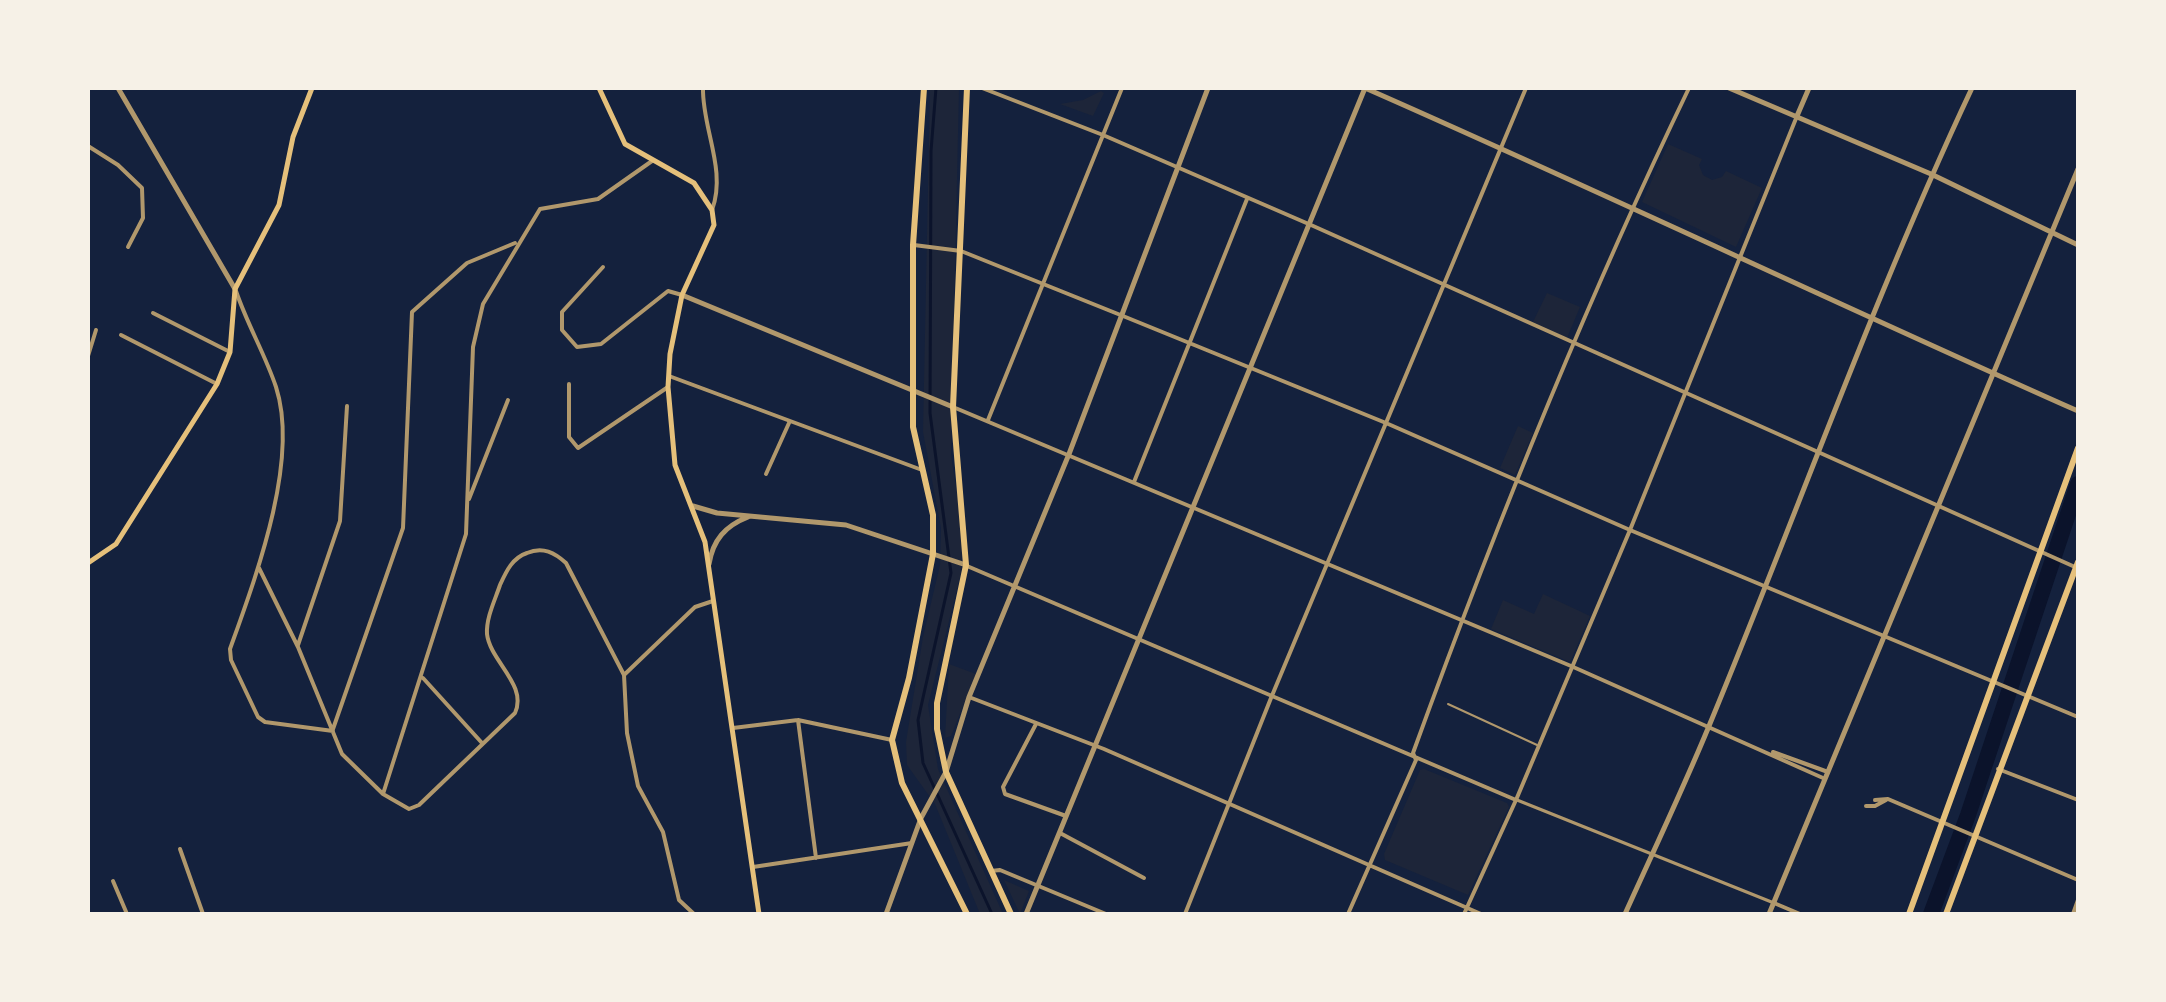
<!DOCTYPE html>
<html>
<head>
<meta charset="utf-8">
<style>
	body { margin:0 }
	#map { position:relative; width:2166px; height:1002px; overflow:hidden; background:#14213d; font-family:"Sofia Sans Condensed",sans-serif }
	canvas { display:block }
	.frame { position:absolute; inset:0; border:90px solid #f6f1e7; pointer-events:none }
</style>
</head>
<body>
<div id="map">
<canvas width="2166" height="1002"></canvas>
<div class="frame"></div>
</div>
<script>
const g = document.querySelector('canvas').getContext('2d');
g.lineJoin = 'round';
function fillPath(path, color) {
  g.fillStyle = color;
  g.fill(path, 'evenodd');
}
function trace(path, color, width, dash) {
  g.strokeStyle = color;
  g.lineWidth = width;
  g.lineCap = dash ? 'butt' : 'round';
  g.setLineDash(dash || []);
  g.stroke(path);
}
fillPath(new Path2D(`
	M930 88H959L951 455 963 531 961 573 928 705 938 769 1003 914H980L935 804 907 765 906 742 923 637 940 565 941 528 923 432Z
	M1101 91 1104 93 1093 116 1060 104 1083 100Z
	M1668 144 1702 159 1699 165 1703 175 1712 180 1722 177 1726 171 1762 188 1736 247 1642 202Z
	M1547 293 1580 307 1567 338 1533 322Z
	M1518 426 1533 433 1515 475 1500 468Z
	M1543 594 1590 616 1570 662 1491 629 1503 600 1534 614Z
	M949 664 976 674 951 736 945 738Z
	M1424 769 1507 803 1509 807 1468 895 1385 860 1384 854 1420 770Z
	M1004 880 1029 891 1020 914Z`), '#1d2539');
trace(new Path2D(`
	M936 88 931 151 930 413 951 573 918 720 923 763 992 914`), '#0b132b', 3);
trace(new Path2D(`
	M1931 914 1968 815 2078 484`), '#0b132b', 16);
trace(new Path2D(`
	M1448 704 1537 745`), '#b1986c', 2);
trace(new Path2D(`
	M1517 800 1774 903`), '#b1986c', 3);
trace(new Path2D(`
	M703 88C702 128 727 170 712 210
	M982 88 1103 135 1311 225 2075 567
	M88 146 118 165 142 188 143 218 128 247
	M914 245 961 251 1123 316 1386 423 1630 530 2078 717
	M603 267 562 312V330L577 347 601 344 668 291 682 295
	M236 291C247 324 265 354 276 387 300 461 255 579 230 649L231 660 258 717 265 722 333 731
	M153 313 230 352
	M121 335 217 384
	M88 356 96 330
	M669 376 922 470
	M569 384V437L578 448 668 387
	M953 407 1571 666 1823 778
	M988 420 1122 88
	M766 474 789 423
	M1134 482 1247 199
	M469 499 508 400
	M967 566 1516 800
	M259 568 298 647 342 754 383 794 409 809 419 805 515 713C528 685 490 661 487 634 486 618 495 600 500 585 506 572 512 558 527 553 543 546 555 553 566 563L624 675 627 733 638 786 663 832 679 900 694 914
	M298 645 340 521 347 406
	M624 675 695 607 713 601
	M423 678 482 743
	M969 697 1104 749 1481 914
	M798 720 816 858
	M1036 724 1003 787 1005 794 1066 816
	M733 728 798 720 892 740
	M333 729 403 528 412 312 467 263 515 243
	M1773 752 1828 772
	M1998 769 2078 800
	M383 794 466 534 473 347 483 304 540 209 598 199 652 161
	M1875 800 1888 799 2078 880
	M1866 806H1875L1886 800
	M1060 833 1144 878
	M180 849 203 914
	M753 867 912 843
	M991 871 1000 870 1106 914
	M113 881 127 914
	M1774 903 1800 914
	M1185 914 1271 698 1526 88
	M1348 914 1416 760 1413 753C1495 527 1585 304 1689 88
	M1464 914 1516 800 1630 530 1797 116
	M2073 914 2078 900`), '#b1986c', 4);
trace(new Path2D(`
	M118 88 235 289
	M1365 88C1604 193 1839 305 2078 411
	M1729 88 1931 174 2078 245
	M1797 116 1809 88
	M682 295 953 407
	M693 506 717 513 846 525 966 565
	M709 564C713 540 725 526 748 517
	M886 914 921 818 946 772 969 697 1069 454 1208 88
	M1026 914 1365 88
	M1625 914C1653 852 1683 789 1709 726 1797 514 1874 296 1972 88
	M1769 914 2078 169`), '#b1986c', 5);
trace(new Path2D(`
	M599 88 625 144 694 183 712 210 714 225 682 295 670 354 668 387 675 465 705 542 759 914
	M88 563 116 544 217 384 230 352 235 289 279 205 293 137 312 88`), '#e5c07b', 5);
trace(new Path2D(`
	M924 88 913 245V427L933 515V554L909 678 892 740 902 783 967 914
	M967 88 953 407 966 565 937 703V729L946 772 1011 914
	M1909 914 2078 448
	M1946 914 2078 562`), '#e5c07b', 6);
</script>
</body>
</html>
